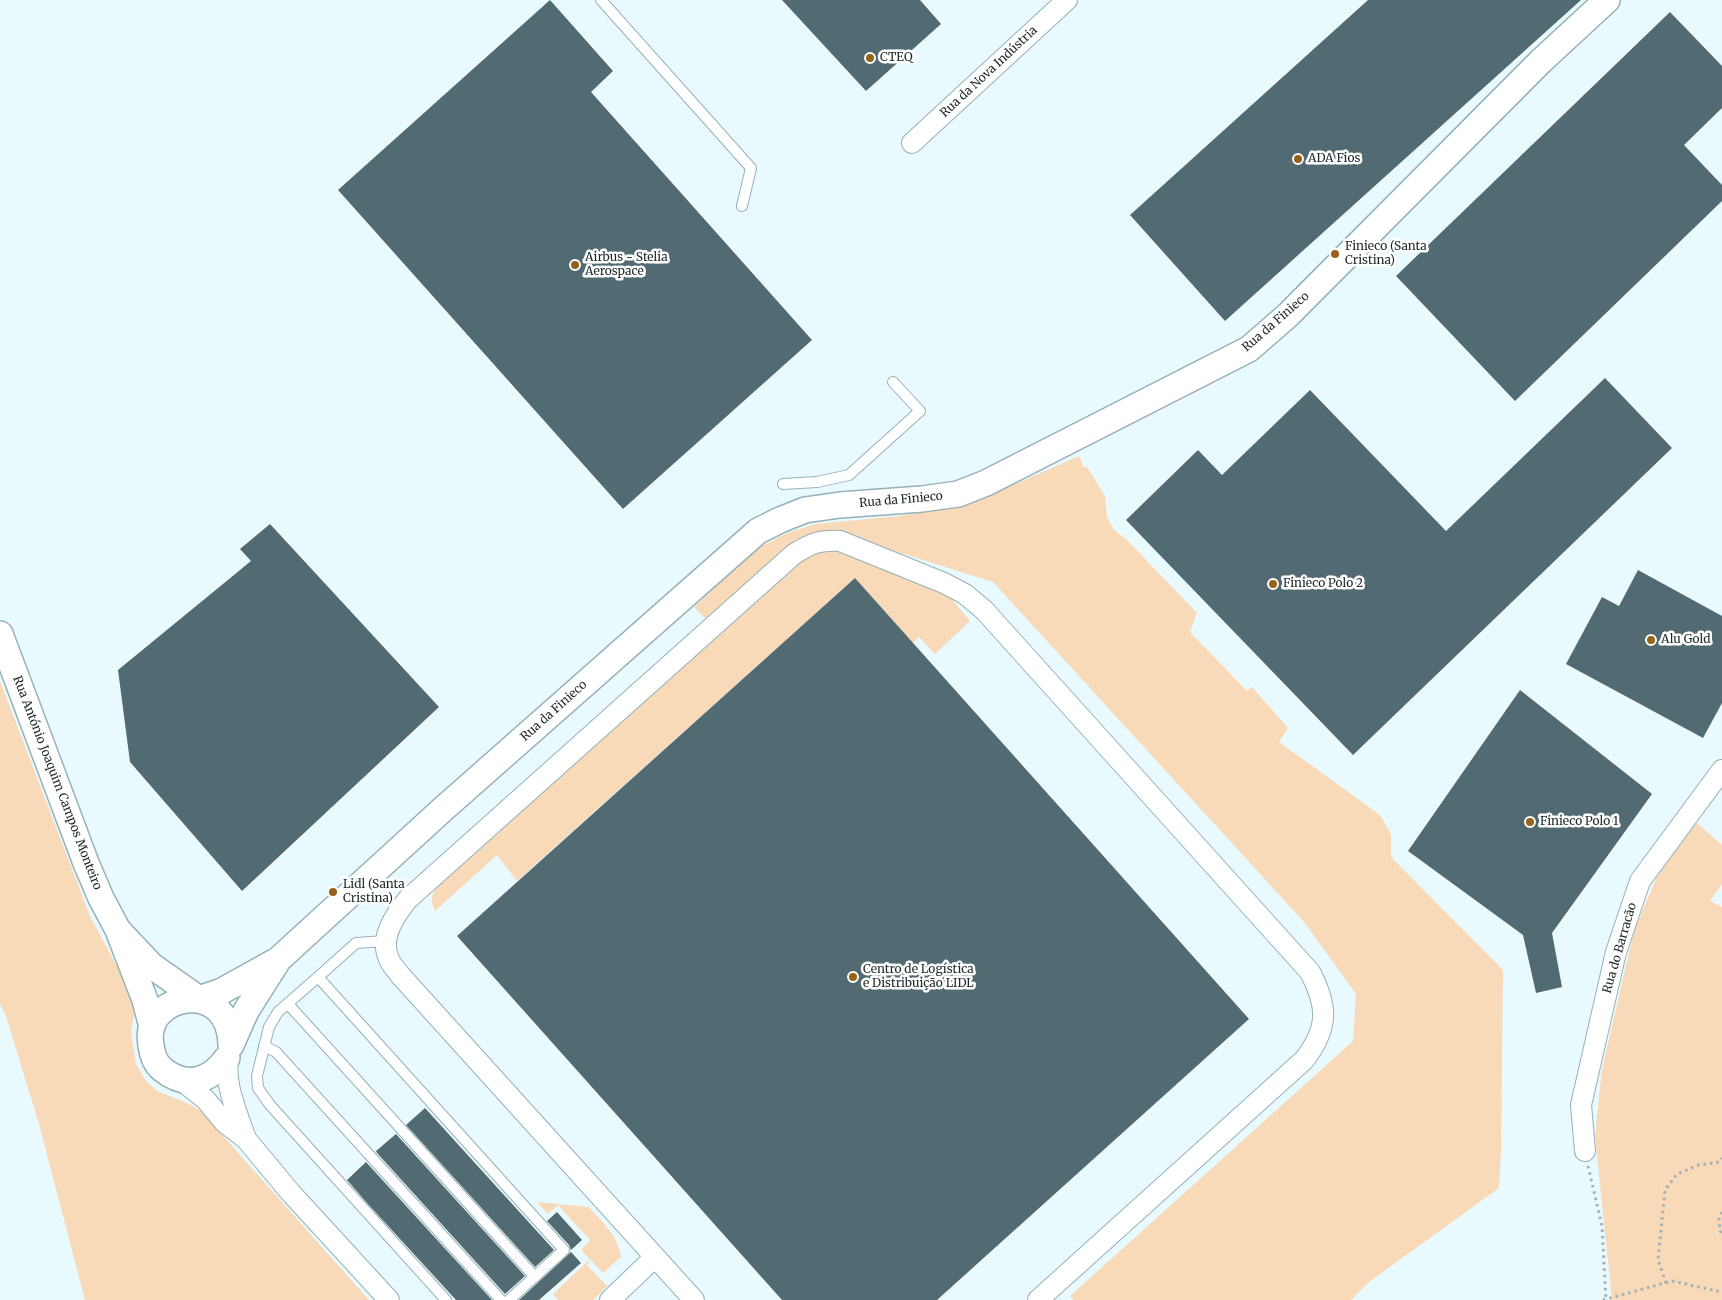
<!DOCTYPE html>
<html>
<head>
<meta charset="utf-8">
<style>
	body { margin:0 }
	canvas { display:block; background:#e9faff }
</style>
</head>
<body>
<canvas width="1722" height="1300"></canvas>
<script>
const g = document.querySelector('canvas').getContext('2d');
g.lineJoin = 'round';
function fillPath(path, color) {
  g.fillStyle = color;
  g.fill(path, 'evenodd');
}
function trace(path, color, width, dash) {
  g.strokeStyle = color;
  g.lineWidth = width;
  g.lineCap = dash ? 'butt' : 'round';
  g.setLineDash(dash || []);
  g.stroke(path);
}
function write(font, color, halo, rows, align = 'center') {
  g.font = font + ' Merriweather,serif';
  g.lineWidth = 5;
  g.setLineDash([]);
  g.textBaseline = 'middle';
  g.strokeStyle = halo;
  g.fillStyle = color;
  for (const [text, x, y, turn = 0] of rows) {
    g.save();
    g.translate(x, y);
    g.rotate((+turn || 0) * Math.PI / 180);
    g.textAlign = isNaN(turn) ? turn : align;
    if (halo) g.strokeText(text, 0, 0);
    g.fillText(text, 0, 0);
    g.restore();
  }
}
fillPath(new Path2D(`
	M1079 456 1084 468 1087 467 1105 496 1107 517 1114 530 1126 539 1197 613 1190 632 1247 691 1252 687 1288 728 1279 742 1380 815 1391 834V857L1503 970 1501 1151 1499 1188 1369 1282 1351 1300H1074L1070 1296 1353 1041 1356 994 1304 922 993 582 827 530 795 540 706 619 694 607 758 548 787 533 815 524 899 516 970 504Z
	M837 548 941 592 951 598 970 621 935 654 919 637 913 643 855 578 517 881 497 855 435 911C430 898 431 896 439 883L810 551Z
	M0 681 90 916 130 991 135 1009 131 1032 136 1064 146 1081 157 1091 189 1104 201 1111 369 1300H85L39 1124 6 1016 0 1004Z
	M1697 823 1722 845V884L1710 901 1722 907V1300H1612L1595 1137 1602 1069 1634 931 1661 867Z
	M537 1202 589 1207C603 1223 618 1236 621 1257L603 1273 581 1250 590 1240 558 1205 548 1214Z
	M588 1261 590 1262 587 1265 607 1286 593 1300H558L553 1294Z`), '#f8d9b8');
fillPath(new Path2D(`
	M550 0 613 71 591 92 812 340 623 509 338 190Z
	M782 0H920L941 24 866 91Z
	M1368 0H1581L1225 321 1130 215Z
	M1670 12 1722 66V108L1684 145 1722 185V201L1515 401 1396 276Z
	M1605 378 1672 448 1353 755 1126 520 1198 450 1222 475 1310 390 1446 531Z
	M270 524 439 707 242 891 130 762 118 670 251 561 240 549Z
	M1638 570 1722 616V703L1703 738 1566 664 1602 597 1619 606Z
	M855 578 1249 1019 937 1300H782L457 936Z
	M1520 690 1652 794 1552 933 1562 987 1536 993 1523 935 1408 851Z
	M425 1108 554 1250 535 1267 406 1125Z
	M396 1134 525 1276 505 1294 377 1153 376 1151Z
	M366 1162 492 1300H456L367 1203 347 1180Z
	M557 1212 582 1240 571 1250 569 1245 547 1221Z
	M571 1252 581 1263 539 1300H519Z`), '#526b72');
const service = new Path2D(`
	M601 0 751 168 742 206
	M783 484 817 482 849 475 920 411 893 382
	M386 941 356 943 318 977 564 1250 509 1300
	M318 977 278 1012 269 1027 257 1076 258 1088 270 1105 446 1300
	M288 1004 535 1277
	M264 1046 276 1052 501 1300`);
const minor = new Path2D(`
	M912 143 1067 0
	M230 1049C221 1079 237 1112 246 1139
	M181 1080 206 1100 224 1122 246 1139 290 1192 389 1300
	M1585 1151 1581 1105 1616 952 1640 881 1722 770
	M610 1300 655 1257
	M694 1300 400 975C397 970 391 965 389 959 379 938 395 915 408 899L794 554C812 543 819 540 840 541L944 583 965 594 984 610 1310 972C1328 1006 1329 1028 1304 1060L1038 1300`);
const tertiary = new Path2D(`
	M0 634 86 863 101 898 118 930 145 1000 152 1027
	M118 930 152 966 199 999 222 991 278 960 442 810 758 531 780 520 805 510 840 505 922 499 958 494 986 483 1249 349 1288 315 1541 61 1607 0
	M231 1045 246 1011 277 962
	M227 1058C211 1081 186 1089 162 1069 155 1063 152 1054 151 1045 141 994 230 976 231 1045`);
trace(service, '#95b1b8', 12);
trace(minor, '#95b1b8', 22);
trace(tertiary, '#95b1b8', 28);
trace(new Path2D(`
	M1588 1166 1602 1226 1606 1300
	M1722 1212 1719 1219 1720 1231 1722 1233
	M1666 1283 1658 1260 1665 1190 1677 1174 1699 1165 1720 1162 1722 1158
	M1603 1300 1672 1281 1722 1292`), '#a3b2b6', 3, [2.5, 4]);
trace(service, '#fff', 10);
trace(minor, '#fff', 20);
trace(tertiary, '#fff', 25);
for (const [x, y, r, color] of [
	[870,58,5,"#966118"],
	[1298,159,5,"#966118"],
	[1335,254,5,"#966118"],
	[575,265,5,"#966118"],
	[1273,584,5,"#966118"],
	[1651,640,5,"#966118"],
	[1530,822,5,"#966118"],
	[333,892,5,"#966118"],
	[853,977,5,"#966118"]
]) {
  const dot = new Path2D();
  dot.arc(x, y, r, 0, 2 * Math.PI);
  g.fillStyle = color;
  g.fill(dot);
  trace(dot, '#fff', 2);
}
write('12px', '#1e282b', '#fff', [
	["CTEQ",880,58],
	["ADA Fios",1308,159],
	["Finieco (Santa",1345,247],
	["Cristina)",1345,261],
	["Airbus - Stelia",585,258],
	["Aerospace",585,272],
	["Finieco Polo 2",1283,584],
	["Alu Gold",1661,640],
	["Finieco Polo 1",1540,822],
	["Lidl (Santa",343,885],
	["Cristina)",343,899],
	["Centro de Logística",863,970],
	["e Distribuição LIDL",863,984]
], 'left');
write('12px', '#1e282b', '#fff', [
	["Rua da Nova Indústria",989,72,-43],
	["Rua da Finieco",1276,322,-41],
	["Rua da Finieco",901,500,-5],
	["Rua da Finieco",554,711,-42],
	["Rua António Joaquim Campos Monteiro",57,783,69],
	["Rua do Barracão",1620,948,-74]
]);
</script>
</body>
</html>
